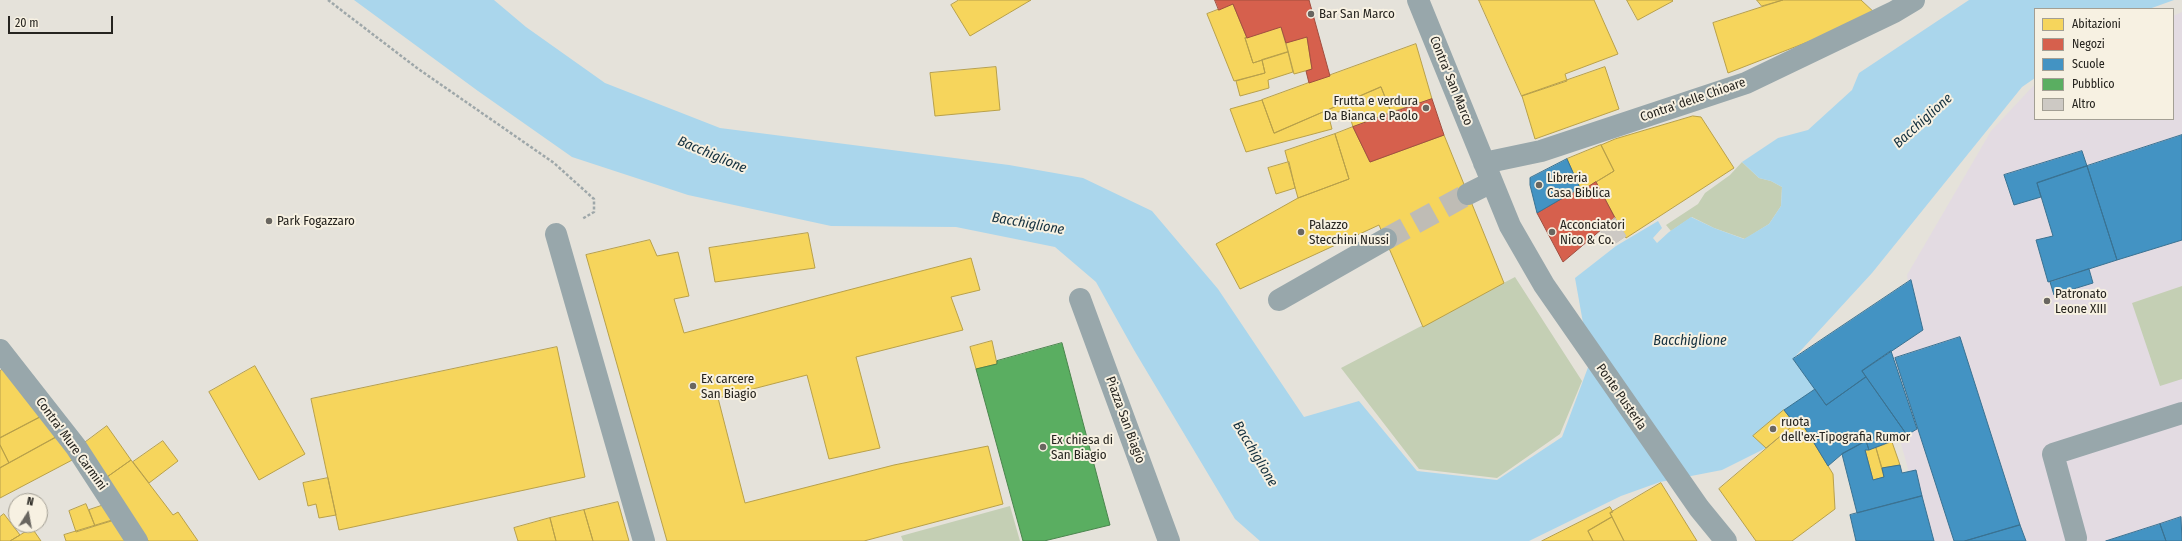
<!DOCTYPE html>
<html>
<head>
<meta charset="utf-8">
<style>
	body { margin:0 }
	#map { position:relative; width:2182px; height:541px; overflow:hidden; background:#e5e2da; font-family:"Fira Sans Condensed",sans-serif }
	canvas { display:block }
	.legend { position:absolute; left:2034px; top:8px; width:140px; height:112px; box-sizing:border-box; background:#f7f1e2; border:1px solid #a39f94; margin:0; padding:5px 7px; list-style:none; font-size:12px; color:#26241f }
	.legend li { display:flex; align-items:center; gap:8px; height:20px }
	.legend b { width:20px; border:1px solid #a39f94 }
	.north { position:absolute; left:8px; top:493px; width:40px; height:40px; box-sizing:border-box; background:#f7f1e2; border:1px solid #a39f94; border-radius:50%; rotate:11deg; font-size:11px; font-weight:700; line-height:16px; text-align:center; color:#26241f }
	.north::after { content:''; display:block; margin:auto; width:14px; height:18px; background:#696660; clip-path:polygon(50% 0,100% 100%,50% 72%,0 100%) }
	.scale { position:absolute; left:8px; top:16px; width:105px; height:18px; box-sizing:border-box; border:2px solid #26241f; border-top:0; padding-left:5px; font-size:12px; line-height:14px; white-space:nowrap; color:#26241f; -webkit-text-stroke:3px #f7f1e2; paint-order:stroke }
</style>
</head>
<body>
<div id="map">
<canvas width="2182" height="541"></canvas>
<ul class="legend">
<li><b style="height:11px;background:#f6d55c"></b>Abitazioni</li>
<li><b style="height:11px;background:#d6604d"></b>Negozi</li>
<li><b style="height:11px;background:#4393c3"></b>Scuole</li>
<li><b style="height:11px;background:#5aae61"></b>Pubblico</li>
<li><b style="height:11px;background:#cdc9c4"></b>Altro</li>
</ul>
<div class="north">N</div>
<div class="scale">20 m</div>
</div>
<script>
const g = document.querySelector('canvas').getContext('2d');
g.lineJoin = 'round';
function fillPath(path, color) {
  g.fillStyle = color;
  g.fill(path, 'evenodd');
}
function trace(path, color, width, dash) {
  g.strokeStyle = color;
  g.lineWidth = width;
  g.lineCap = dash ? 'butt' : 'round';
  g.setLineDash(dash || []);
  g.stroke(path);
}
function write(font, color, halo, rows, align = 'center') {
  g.font = font + ' "Fira Sans Condensed",sans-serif';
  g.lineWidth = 4;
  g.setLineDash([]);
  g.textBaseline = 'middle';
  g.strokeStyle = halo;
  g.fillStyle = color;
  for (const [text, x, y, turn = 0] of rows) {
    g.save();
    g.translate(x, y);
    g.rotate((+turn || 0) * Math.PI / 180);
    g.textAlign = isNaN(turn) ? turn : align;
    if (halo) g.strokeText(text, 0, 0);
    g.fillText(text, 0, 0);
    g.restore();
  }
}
fillPath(new Path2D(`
	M2182 12V541H1928L1898 433 1855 368 1916 327 1907 275 1991 131 2035 84V119H2173V16Z`), '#e3dbe2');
fillPath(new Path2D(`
	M1742 162 1759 178 1771 181 1782 187 1781 206 1769 224 1745 239 1714 228 1692 217 1671 231 1666 225 1698 204 1705 193 1730 175Z
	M1515 277 1582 381 1560 434 1497 478 1419 469 1341 368Z
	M2182 286V379L2160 386 2132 303Z
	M1010 506 1020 541H903L901 536Z`), '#c4cfb4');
fillPath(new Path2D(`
	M354 0H494L526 27 605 83 720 128 1009 165 1083 178 1152 211 1218 289 1304 417 1359 401 1417 471 1497 480 1562 437 1590 362 1575 278 1616 246 1658 221 1662 228 1653 238 1657 243 1669 232 1691 217 1714 228 1744 239 1769 224 1781 206 1782 187 1771 181 1759 178 1742 162 1778 138 1808 130 1852 90 1859 73 1969 0H2174L2149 9H2035V78L2022 87 1872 273 1793 359 1815 389 1784 410 1795 424 1766 448 1722 470 1660 482 1621 496 1529 541H1260L1235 519 1134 350 1096 282 1055 247 956 227 831 226 688 195 572 157 478 91Z`), '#aad6ec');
const homes = new Path2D(`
	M959 0H1031L970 36 951 5Z
	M1479 0H1594L1618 54 1565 74 1567 81 1522 96Z
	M1627 0H1672L1673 1 1638 20Z
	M1757 0H1783L1762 6Z
	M1783 0H1861L1877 15 1728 73 1713 23Z
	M1233 4 1247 38H1245L1253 63 1262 60 1265 73 1234 81 1207 14Z
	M1281 27 1288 52 1253 63 1245 38Z
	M1307 37 1312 69 1294 74 1286 43Z
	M1416 44 1432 99 1391 112 1381 87 1274 133 1262 100Z
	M1288 52 1293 72 1268 80 1269 88 1240 96 1236 81 1265 73 1262 60Z
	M996 67 1000 110 935 116 930 73Z
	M1605 67 1619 109 1535 139 1522 96Z
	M1381 87 1391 112 1353 127 1348 110 1328 114 1332 129 1246 152 1230 109 1262 100 1274 133Z
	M1693 116 1701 117 1734 168 1626 238 1596 182 1614 171 1601 145 1615 139Z
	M1353 127 1370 162 1444 135 1504 283 1423 327 1379 225 1240 289 1216 244 1298 198 1349 179 1335 134Z
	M1335 134 1349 179 1298 198 1285 151Z
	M1601 145 1614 171 1581 191 1567 159Z
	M1289 162 1295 188 1276 194 1268 168Z
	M808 233 815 268 715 282 709 248Z
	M650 240 657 256 678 252 689 296 674 299 684 333 971 258 980 290 951 297 963 330 856 357 880 448 829 459 807 375 718 398 745 503 894 465 988 446 1003 504 864 541H667L586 255Z
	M992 341 997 364 976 369 970 347Z
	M557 347 585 477 339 530 311 399Z
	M8 366 46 414 0 438V371Z
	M255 366 305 454 259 480 209 392Z
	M1784 410 1795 424 1766 448 1753 436Z
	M46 414 60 435 9 463 0 445V438Z
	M1800 420 1833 474 1835 509 1792 541H1756L1719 489Z
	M107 426 131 460 107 477 83 444Z
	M60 435 76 458 0 498V468Z
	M163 441 178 461 149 483 133 462Z
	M1892 442 1900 465 1882 468 1876 448Z
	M0 445 9 463 0 468Z
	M81 445 107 477 131 460 173 515 178 512 198 541H149Z
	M1876 448 1884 477 1873 480 1865 450Z
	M328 478 336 515 319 518 316 504 308 506 303 483Z
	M1661 483 1697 541H1624L1610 513Z
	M618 502 629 541H593L584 510Z
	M110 503 118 519 95 526 89 510Z
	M86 504 95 526 76 532 69 511Z
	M1610 507 1613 512 1610 513 1612 517 1588 531 1593 541H1542Z
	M584 510 593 541H556L550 518Z
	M4 514 20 535 10 541H0V517Z
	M1612 517 1624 541H1593L1588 531Z
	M120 518 131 541H66L64 535Z
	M550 518 556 541H518L514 528Z
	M32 528 41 541H10L20 535Z`);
fillPath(homes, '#f6d55c');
trace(homes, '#b8a04a', 1);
const shops = new Path2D(`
	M1215 0H1309L1330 76 1309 83 1306 71 1312 69 1307 37 1286 43 1281 27 1247 38 1233 4 1219 10Z
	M1432 99 1444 135 1370 162 1353 127Z
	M1596 182 1615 218 1563 262 1537 213 1580 188 1581 191Z`);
fillPath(shops, '#d6604d');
trace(shops, '#a14e3f', 1);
const schools = new Path2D(`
	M2182 135V240L2117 260 2087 166Z
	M2082 151 2087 166 2037 183 2041 197 2014 205 2004 175Z
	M1567 159 1580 188 1537 213 1530 185V178Z
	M2087 166 2117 260 2048 282 2036 240 2053 236 2037 183Z
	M2089 269 2093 283 2054 295 2050 282Z
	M1911 280 1923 330 1862 371 1866 377 1826 405 1793 359Z
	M1960 337 2020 525 1965 541H1954L1895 358Z
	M1891 351 1917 429 1907 435 1862 371Z
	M1866 377 1907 435 1869 450 1866 441 1842 454 1828 466 1800 420 1795 424 1784 410 1815 389 1826 405Z
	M1866 441 1869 450H1865L1873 480 1884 477 1882 468 1900 465 1902 473 1916 470 1922 496 1857 513 1842 454Z
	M1922 496 1934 541H1856L1850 515Z
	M2181 517 2182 541H2166L2160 524Z
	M2160 524 2166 541H2106Z
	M2020 525 2026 541H1965Z`);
fillPath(schools, '#4393c3');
trace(schools, '#3a7292', 1);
const public = new Path2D(`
	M1062 343 1110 525 1044 541H1023L976 369 997 364V361Z`);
fillPath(public, '#5aae61');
trace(public, '#4a854d', 1);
const building = new Path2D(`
	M1615 218 1626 236 1613 245 1607 243 1600 230Z`);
fillPath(building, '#cdc9c4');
trace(building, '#cac6c0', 1);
trace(new Path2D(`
	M1386 239 1468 194`), '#bfbcb5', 22, [22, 11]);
trace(new Path2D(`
	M328 0 417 68 554 163 594 199V212L582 219`), '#9ea7a9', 2.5, [3, 2]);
trace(new Path2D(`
	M1418 0 1510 226 1544 285 1699 508 1726 541
	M1484 163 1541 151 1746 83 1894 12 1914 0
	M1468 194 1492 182
	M556 234 644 541
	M1080 299 1169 541
	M1279 300 1386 239
	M0 350 76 447 137 541
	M2076 538 2053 454 2182 413`), '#98a7ab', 22);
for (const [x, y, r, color] of [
	[1311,14,4,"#696660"],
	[1426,108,4,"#696660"],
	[1539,185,4,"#696660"],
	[269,221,4,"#696660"],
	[1301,232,4,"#696660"],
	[1552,232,4,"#696660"],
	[2047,301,4,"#696660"],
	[693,386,4,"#696660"],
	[1773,429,4,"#696660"],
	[1043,447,4,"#696660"]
]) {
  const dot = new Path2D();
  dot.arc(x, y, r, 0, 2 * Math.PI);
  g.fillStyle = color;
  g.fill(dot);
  trace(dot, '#f7f1e2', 1.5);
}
write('13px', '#26241f', '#f7f1e2', [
	["Bar San Marco",1319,14],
	["Frutta e verdura",1418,101,"right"],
	["Da Bianca e Paolo",1418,116,"right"],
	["Libreria",1547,178],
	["Casa Biblica",1547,193],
	["Park Fogazzaro",277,221],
	["Palazzo",1309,225],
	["Stecchini Nussi",1309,240],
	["Acconciatori",1560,225],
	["Nico & Co.",1560,240],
	["Patronato",2055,294],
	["Leone XIII",2055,309],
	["Ex carcere",701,379],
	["San Biagio",701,394],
	["ruota",1781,422],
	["dell'ex-Tipografia Rumor",1781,437],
	["Ex chiesa di",1051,440],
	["San Biagio",1051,455]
], 'left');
write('13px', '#26241f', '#f7f1e2', [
	["Contra' San Marco",1451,81,68],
	["Contra' delle Chioare",1693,100,-19],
	["Ponte Pusterla",1621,397,55],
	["Piazza San Biagio",1125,420,70],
	["Contra' Mure Carmini",71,444,54]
]);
write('italic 14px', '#122f3e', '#f7f1e2', [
	["Bacchiglione",1923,121,-42],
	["Bacchiglione",712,155,23],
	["Bacchiglione",1028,224,10],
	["Bacchiglione",1690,341],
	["Bacchiglione",1255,454,59]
]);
</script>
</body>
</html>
